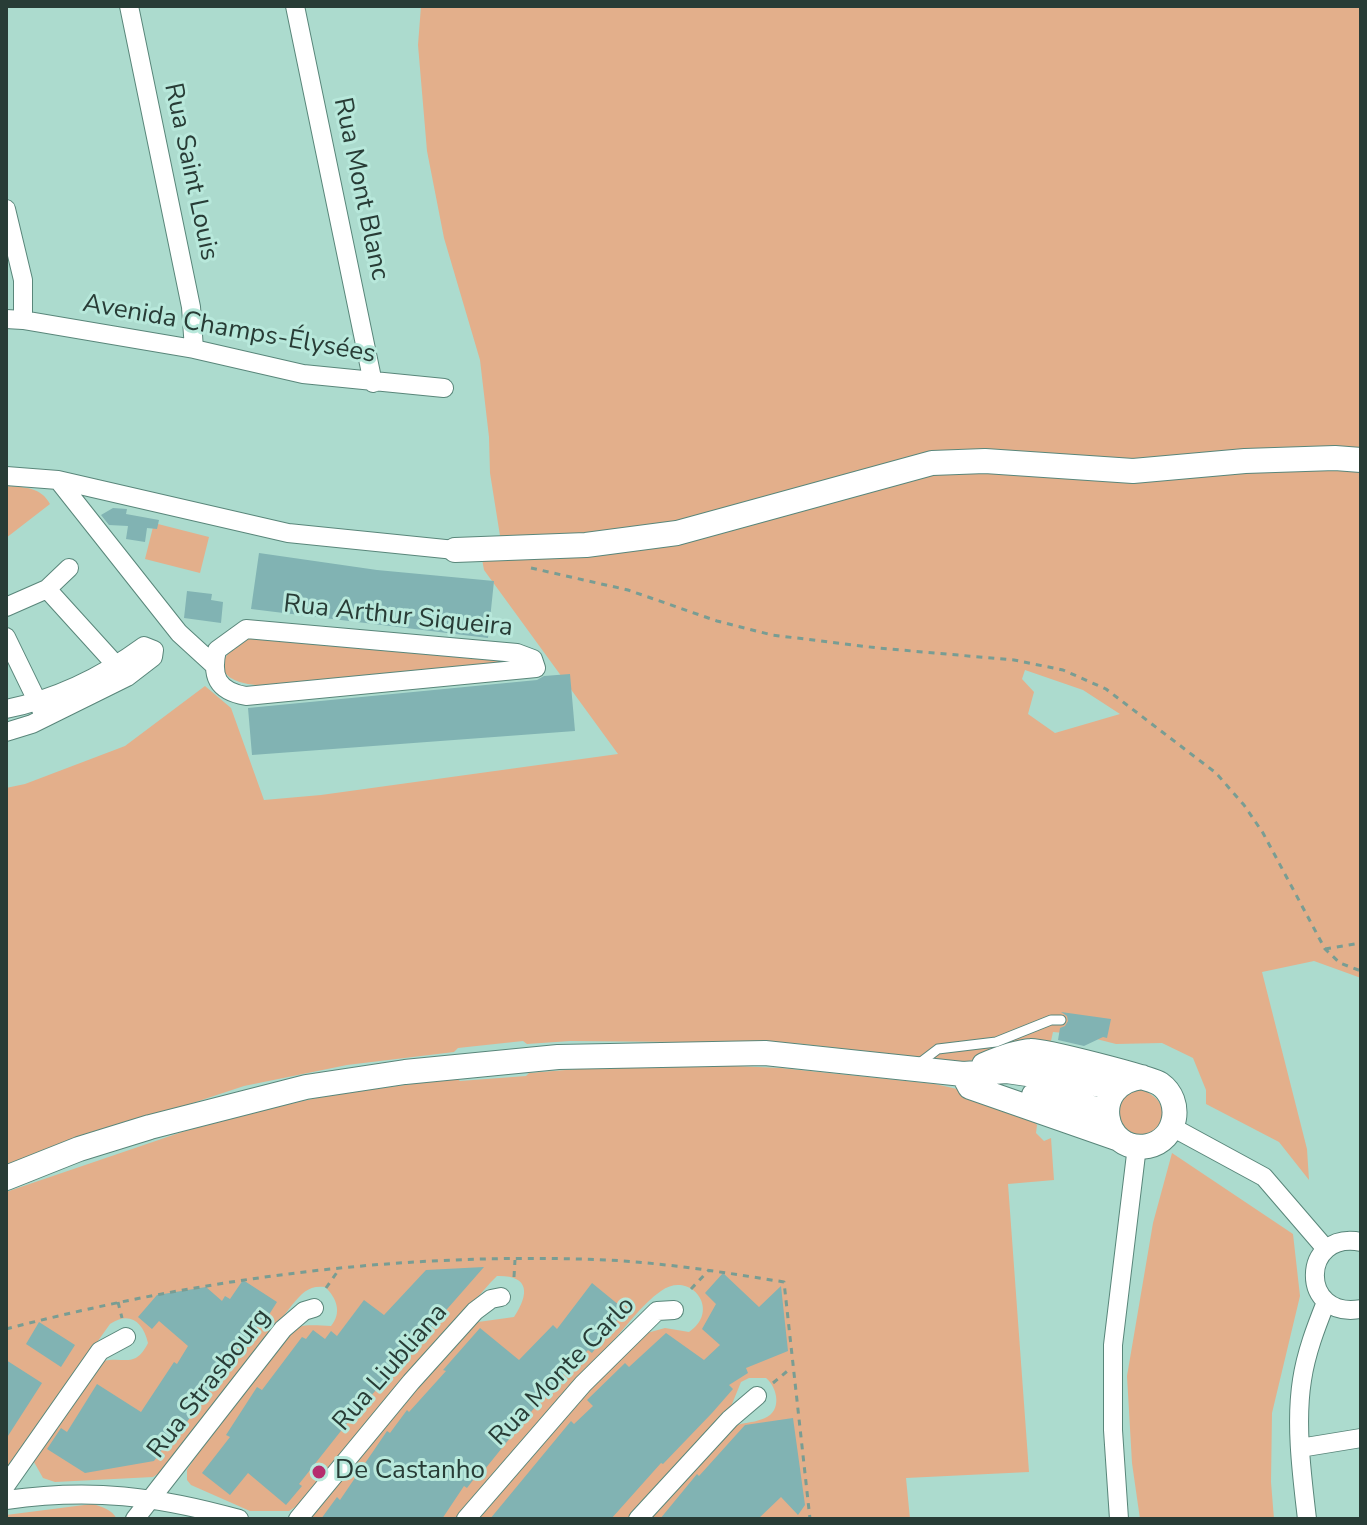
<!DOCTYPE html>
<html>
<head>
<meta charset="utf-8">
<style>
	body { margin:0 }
	#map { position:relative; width:1367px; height:1525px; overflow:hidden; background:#acdbce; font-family:"Nunito Sans",sans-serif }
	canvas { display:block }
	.frame { position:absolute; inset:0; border:8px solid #283c36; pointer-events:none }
</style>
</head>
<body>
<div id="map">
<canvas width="1367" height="1525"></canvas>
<div class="frame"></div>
</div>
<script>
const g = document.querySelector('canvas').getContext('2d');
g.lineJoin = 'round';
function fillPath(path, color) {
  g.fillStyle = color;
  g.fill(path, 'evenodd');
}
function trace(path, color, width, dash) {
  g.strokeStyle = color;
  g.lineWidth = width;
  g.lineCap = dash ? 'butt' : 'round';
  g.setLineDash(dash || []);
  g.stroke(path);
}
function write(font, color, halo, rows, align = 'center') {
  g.font = font + ' "Nunito Sans",sans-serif';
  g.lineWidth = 6;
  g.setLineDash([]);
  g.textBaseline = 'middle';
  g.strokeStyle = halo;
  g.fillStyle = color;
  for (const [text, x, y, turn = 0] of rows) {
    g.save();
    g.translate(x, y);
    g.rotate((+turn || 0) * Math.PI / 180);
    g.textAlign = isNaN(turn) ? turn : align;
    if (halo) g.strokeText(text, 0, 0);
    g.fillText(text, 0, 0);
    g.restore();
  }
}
fillPath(new Path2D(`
	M421 6H1361V978L1314 961 1262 972 1307 1149 1309 1180 1279 1142 1206 1104V1090L1193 1058 1162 1043 1116 1044 1077 1034 1053 1032 1051 1041 1058 1043V1048L961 1062 794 1043 570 1041 527 1044 523 1041 458 1048 454 1052 347 1065 244 1086 6 1165V788L25 784 125 746 205 686 231 708 264 800 321 795 618 754 484 570 479 543 501 542 490 473 489 437 480 360 444 238 427 151 418 45ZM1025 670 1083 690 1120 714 1055 733 1028 714 1034 692 1022 679Z
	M6 486C24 487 41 487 50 504L6 538Z
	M154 523 209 537 200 573 145 559Z
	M253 636 510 661 513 663 509 667 260 685C240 685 208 675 231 650 237 644 246 640 253 636Z
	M711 1065 781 1068 935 1084 966 1091 1030 1116 1037 1125 1036 1133 1044 1141 1051 1138 1054 1180 1008 1184 1029 1472 906 1478 910 1519H646L726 1430C742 1421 752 1424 765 1418 782 1411 778 1388 766 1378H749L741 1382 730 1409 629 1519H475L596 1379 647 1333 665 1328 689 1332C722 1310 690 1270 661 1291 642 1304 626 1327 610 1344 558 1401 508 1460 457 1519H311L314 1510 463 1331 478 1322 514 1317C530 1293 529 1275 497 1276L491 1282 389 1398 309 1498 289 1511H250L191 1485 187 1480V1470C204 1444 276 1335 299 1327 308 1324 321 1326 331 1326 342 1313 337 1298 325 1287 309 1285 302 1293 292 1305L183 1447 164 1470 153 1477 55 1482 43 1478 34 1462 103 1361C125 1356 135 1369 148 1343 143 1321 129 1311 110 1324L6 1470V1192L182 1132 274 1107 331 1095 456 1078 460 1081 526 1076 529 1073 578 1069Z
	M1136 1088C1166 1095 1174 1123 1144 1136L1121 1131 1117 1100Z
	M1172 1153 1293 1234 1300 1296 1272 1413 1271 1482 1274 1519H1140L1132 1463 1127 1376 1153 1223Z
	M92 1504C103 1507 111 1509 117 1519H6V1515Z`), '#e3af8b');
fillPath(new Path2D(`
	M113 508 127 509 126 514 159 520 157 529 147 528 145 542 126 539 128 526 109 525 101 515Z
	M259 553 377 570 494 581 488 638 251 609Z
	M187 591 212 594 211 600 223 602 221 623 184 618Z
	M570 674 575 731 252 755 248 708 537 680 544 676Z
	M1061 1012 1111 1019 1107 1038 1103 1037 1084 1046 1058 1040 1060 1028 1065 1026 1068 1021 1067 1016Z
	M484 1267 348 1422 299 1484 302 1486 286 1505 248 1473 230 1495 202 1473 230 1437 226 1435 257 1387 262 1390 302 1337 306 1339 313 1330 325 1339 331 1331 337 1336 364 1300 384 1315 426 1270Z
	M723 1273 759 1307 781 1286 788 1351 746 1368 748 1373 729 1385 733 1389 712 1413 663 1464 661 1463 611 1519H490L571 1421 574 1424 593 1406 587 1400 625 1363 629 1367 666 1333 704 1360 720 1345 702 1329 716 1304 705 1293Z
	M243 1280 277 1302 265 1321 262 1318 248 1341 244 1339 167 1451 163 1448 154 1461 85 1473 47 1449 61 1428 67 1432 97 1384 141 1412 174 1362 177 1364 188 1346 159 1321 152 1329 138 1317 157 1295 206 1287 222 1301 225 1296 230 1299Z
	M592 1283 625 1310 592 1353 588 1350 552 1386 485 1469 483 1467 467 1488 464 1486 442 1519H321L337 1497 340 1500 387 1431 390 1433 407 1410 409 1412 446 1371 443 1370 480 1328 519 1360 553 1325 557 1329Z
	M39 1322 75 1345 61 1367 26 1344Z
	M6 1360 42 1383 6 1439Z
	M793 1418 805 1505 798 1515 781 1497 758 1519H660L697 1474 699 1476 745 1425Z`), '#81b3b3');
const lane = new Path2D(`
	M917 1065 938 1049 996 1042 1051 1020H1061`);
const street = new Path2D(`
	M129 6 191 307 194 349
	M295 6 373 383
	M6 209 23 280V320
	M6 319 23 320 194 349 303 374 444 388
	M6 476 58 480 288 533 455 550
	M58 480 179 633 214 665
	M47 589 125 675
	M6 607 47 589 69 568
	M246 629 517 653 533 659 536 668 246 696C217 691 211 676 217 650Z
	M6 637 42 711
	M6 709C56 699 103 676 144 646L154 650 153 657 127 677 32 724 6 732
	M1172 1127 1264 1177 1326 1249
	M1361 1242C1300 1230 1299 1320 1361 1309
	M1300 1448 1361 1438
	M6 1485 100 1351 126 1337
	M6 1500C91 1488 157 1496 239 1519
	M135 1519 283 1329 304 1311 314 1308
	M298 1519 411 1382 475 1311 491 1299 501 1297
	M466 1519 583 1384 657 1311 674 1310
	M638 1519 730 1419 757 1396
	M1119 1519 1113 1430V1345L1137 1146
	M1307 1519C1302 1476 1295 1424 1302 1380 1306 1353 1316 1327 1326 1302`);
const secondary = new Path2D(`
	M455 550 586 545 677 533 932 463 985 461 1133 471 1245 461 1335 458 1361 460
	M984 1065C998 1059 1015 1052 1031 1051 1042 1050 1151 1078 1160 1084 1184 1101 1177 1140 1148 1146 1102 1155 1088 1083 1142 1077
	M963 1074 970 1087 1119 1139
	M1034 1095 1106 1111
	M6 1178 79 1149 150 1127 306 1087 405 1072 558 1057 765 1053 963 1074 1007 1071 1117 1087`);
trace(lane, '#59867a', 11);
trace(street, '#59867a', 20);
trace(secondary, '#59867a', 26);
trace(new Path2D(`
	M531 568 628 590 717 621 772 635 878 648 1014 660 1063 670 1106 689 1216 773 1244 805 1263 833 1325 949 1340 963 1361 971
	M1325 949 1361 943
	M514 1277 515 1260
	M326 1288 340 1268
	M691 1289 709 1270
	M118 1302 122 1318
	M6 1329C194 1280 384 1254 578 1259 647 1260 716 1271 784 1282L810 1519
	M773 1383 791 1368`), '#799d93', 3, [6, 6]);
trace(lane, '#fff', 9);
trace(street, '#fff', 18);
trace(secondary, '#fff', 24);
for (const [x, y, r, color] of [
	[319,1472,8,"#b52d6e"]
]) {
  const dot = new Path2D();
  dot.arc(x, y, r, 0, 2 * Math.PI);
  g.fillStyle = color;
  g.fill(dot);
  trace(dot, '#b8e8db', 3);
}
write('26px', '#283c36', '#b8e8db', [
	["Rua Saint Louis",190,172,78],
	["Rua Mont Blanc",360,189,78],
	["Avenida Champs-Élysées",229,330,10],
	["Rua Arthur Siqueira",398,617,6],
	["Rua Liubliana",391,1368,-49],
	["Rua Monte Carlo",563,1372,-46],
	["Rua Strasbourg",210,1384,-52]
]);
write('26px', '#283c36', '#b8e8db', [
	["De Castanho",335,1472]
], 'left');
</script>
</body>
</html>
